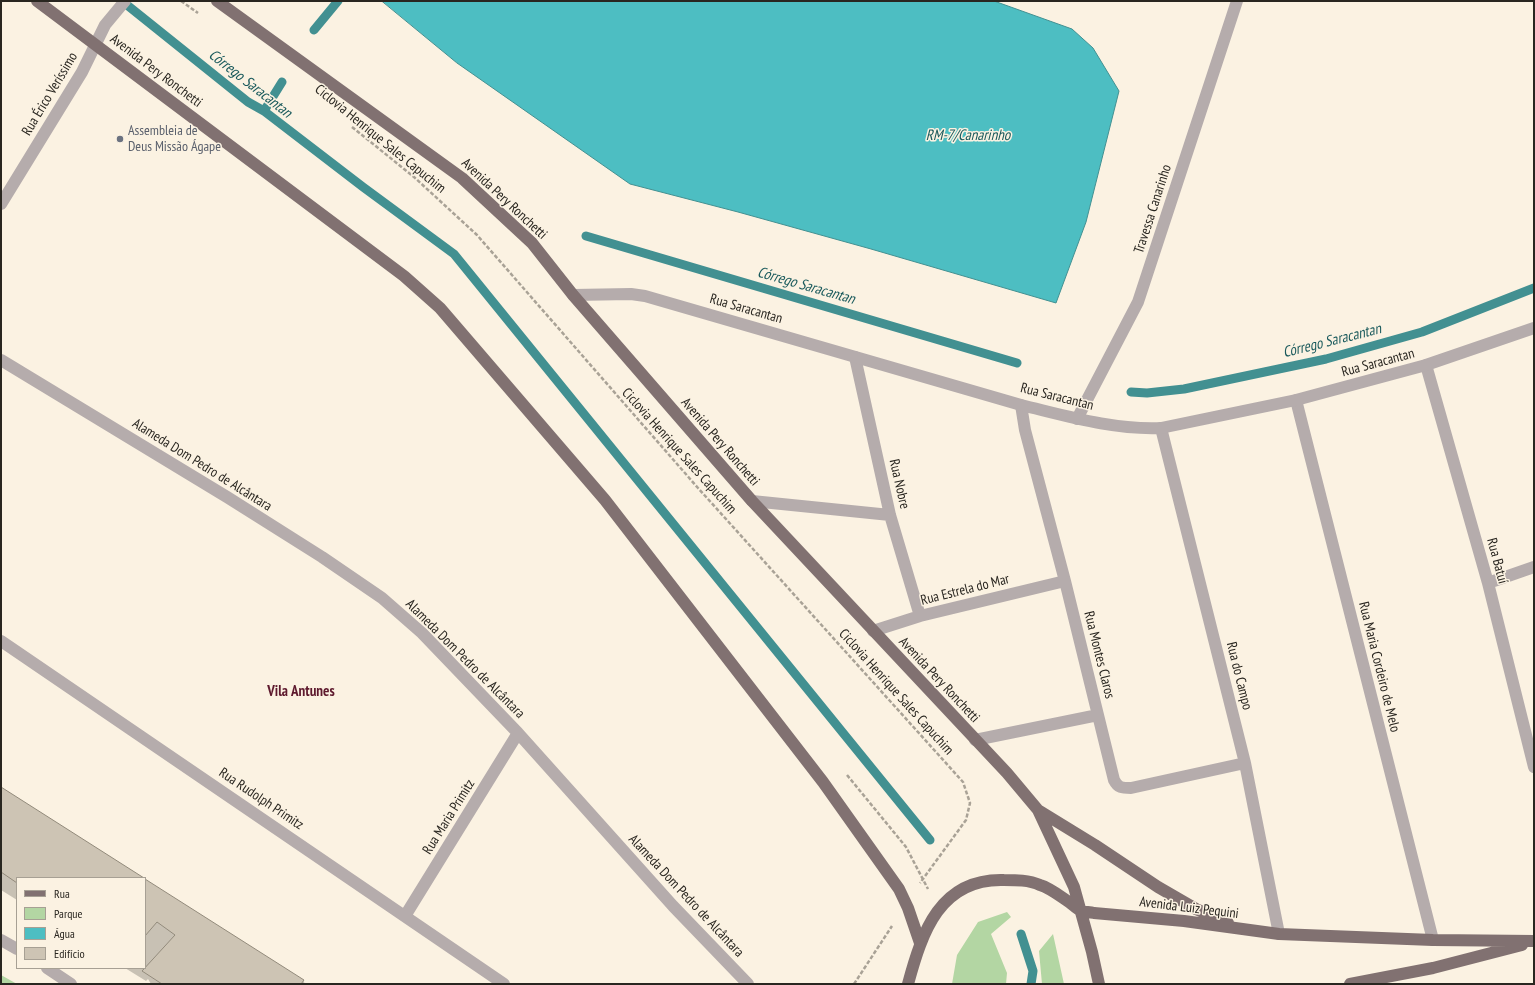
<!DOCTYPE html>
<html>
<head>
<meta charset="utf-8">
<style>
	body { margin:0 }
	#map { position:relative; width:1535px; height:985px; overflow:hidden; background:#fbf2e2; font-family:"PT Sans Narrow",sans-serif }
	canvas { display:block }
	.frame { position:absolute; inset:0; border:2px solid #292620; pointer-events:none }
	.legend { position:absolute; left:16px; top:877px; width:130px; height:92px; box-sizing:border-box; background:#fbf2e2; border:1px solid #a7a094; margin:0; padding:5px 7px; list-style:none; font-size:12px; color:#292620 }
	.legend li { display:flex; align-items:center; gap:8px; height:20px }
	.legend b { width:20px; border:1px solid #a7a094 }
</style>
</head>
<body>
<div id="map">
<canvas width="1535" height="985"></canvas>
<div class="frame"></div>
<ul class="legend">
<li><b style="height:5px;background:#817171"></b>Rua</li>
<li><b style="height:11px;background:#b3d6a3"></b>Parque</li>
<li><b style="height:11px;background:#4dbec2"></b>Água</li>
<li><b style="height:11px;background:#cdc4b4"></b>Edifício</li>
</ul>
</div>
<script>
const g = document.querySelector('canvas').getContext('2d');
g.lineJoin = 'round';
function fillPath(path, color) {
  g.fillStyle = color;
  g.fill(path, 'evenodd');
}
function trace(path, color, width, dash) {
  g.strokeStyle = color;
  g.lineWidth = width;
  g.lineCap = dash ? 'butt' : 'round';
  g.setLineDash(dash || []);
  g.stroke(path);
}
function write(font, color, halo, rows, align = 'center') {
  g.font = font + ' "PT Sans Narrow",sans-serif';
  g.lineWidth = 3;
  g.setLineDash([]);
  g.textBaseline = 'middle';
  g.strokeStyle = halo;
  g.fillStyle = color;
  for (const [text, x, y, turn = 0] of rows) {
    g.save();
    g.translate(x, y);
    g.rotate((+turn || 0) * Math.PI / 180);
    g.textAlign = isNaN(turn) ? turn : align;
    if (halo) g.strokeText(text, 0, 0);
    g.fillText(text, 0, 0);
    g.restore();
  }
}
fillPath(new Path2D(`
	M1007 912 1011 917 991 934 1007 973 1006 984H952L957 955 978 922Z
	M1053 934 1064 984H1042L1039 951Z
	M1 975 17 984H1Z`), '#b3d6a3');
const water = new Path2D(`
	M382 1H994L1072 29 1093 48 1119 91 1086 222 1056 303 871 249 738 212 630 184 457 63Z`);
fillPath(water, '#4dbec2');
trace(water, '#429091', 1);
fillPath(new Path2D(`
	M1 788 142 878H17V900L1 890Z
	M145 880 303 980 305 984H151L148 979 146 981 125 968H145Z`), '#0003');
trace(new Path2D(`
	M122 1 248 102 264 111 363 187 454 254 930 840
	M314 30 338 1
	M264 111 282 82
	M586 236 1017 363
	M1131 392 1147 393 1184 389 1326 359 1422 332 1534 288
	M1021 934 1033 971 1031 984`), '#429091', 9);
const building = new Path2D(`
	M1 787 144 878H17V883L1 872Z
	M145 879 304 980 301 984H162L142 971 175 935 157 922 145 936Z`);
fillPath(building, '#cdc4b4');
trace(building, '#928a7b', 1);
trace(new Path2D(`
	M181 1 198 13
	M352 127 414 177 477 235 698 488 963 782 970 803 966 820 920 883
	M847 775 906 847 928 889
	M854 984 892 926`), '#a9a296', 2.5, [4, 2]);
trace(new Path2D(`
	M855 357 890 515 920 616
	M1426 365 1488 583 1534 767
	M1296 400 1433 940
	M1021 405 1025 430 1065 581 1114 780C1118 788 1122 788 1131 788L1245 763
	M1077 419 1138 302 1237 1
	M1161 428 1245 763 1279 934
	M752 501 890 515
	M1488 583 1534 567
	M873 631 920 616 1065 581
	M975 740 1098 715`), '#b5acac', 12);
trace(new Path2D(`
	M1 204 82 72 105 25 125 1
	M573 295 631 294 645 296 1021 405C1067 416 1113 430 1161 428L1296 400 1426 365 1534 328
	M1 360 227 497 322 557 382 598 422 633 518 733 673 906 748 984
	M1 641 504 984
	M405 916 518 733
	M1 940 17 949
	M47 968 71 984`), '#b5acac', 12);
trace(new Path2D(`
	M37 1 404 276 440 308 605 500 823 782 899 889 908 908 920 943
	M217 1 462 178 532 243 573 295 752 501 1007 773 1038 810 1074 887 1092 952 1099 984
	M1038 810 1095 845 1158 887 1196 909 1228 923
	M908 984C922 932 940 878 1004 880 1016 880 1029 880 1040 885 1050 888 1060 896 1069 902 1073 905 1077 909 1081 911 1085 912 1090 912 1094 913L1184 921 1279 934 1433 940 1534 941
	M1350 984 1433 968 1522 945`), '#817171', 12);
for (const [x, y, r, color] of [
	[120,139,4,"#6b7280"]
]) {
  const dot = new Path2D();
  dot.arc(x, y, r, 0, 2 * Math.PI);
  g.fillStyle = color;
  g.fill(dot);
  trace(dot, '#fbf2e2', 1.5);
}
write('14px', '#292620', '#fbf2e2', [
	["Avenida Pery Ronchetti",156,71,37],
	["Rua Érico Veríssimo",50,94,-59],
	["Ciclovia Henrique Sales Capuchim",380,139,39],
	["Avenida Pery Ronchetti",504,199,43],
	["Travessa Canarinho",1153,209,-72],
	["Rua Saracantan",746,309,16],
	["Rua Saracantan",1378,363,-15],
	["Rua Saracantan",1057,397,14],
	["Avenida Pery Ronchetti",720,442,49],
	["Ciclovia Henrique Sales Capuchim",679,451,48],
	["Alameda Dom Pedro de Alcântara",202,465,32],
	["Rua Nobre",899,484,77],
	["Rua Batuí",1497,561,75],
	["Rua Estrela do Mar",965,590,-14],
	["Rua Montes Claros",1099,655,76],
	["Alameda Dom Pedro de Alcântara",465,659,45],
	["Rua Maria Cordeiro de Melo",1379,667,76],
	["Rua do Campo",1239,676,76],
	["Avenida Pery Ronchetti",939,680,47],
	["Ciclovia Henrique Sales Capuchim",896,692,48],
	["Rua Rudolph Primitz",261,799,34],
	["Rua Maria Primitz",449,817,-58],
	["Alameda Dom Pedro de Alcântara",686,896,47],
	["Avenida Luiz Pequini",1189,908,7]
]);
write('14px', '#5b616d', '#fbf2e2', [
	["Assembleia de",128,131],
	["Deus Missão Ágape",128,147]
], 'left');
write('italic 15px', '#1a5a5c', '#fbf2e2', [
	["Córrego Saracantan",250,84,38],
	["RM-7/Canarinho",968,136],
	["Córrego Saracantan",806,286,16],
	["Córrego Saracantan",1332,341,-14]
]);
write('bold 15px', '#5e1a2e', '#fbf2e2', [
	["Vila Antunes",301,692]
]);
</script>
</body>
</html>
